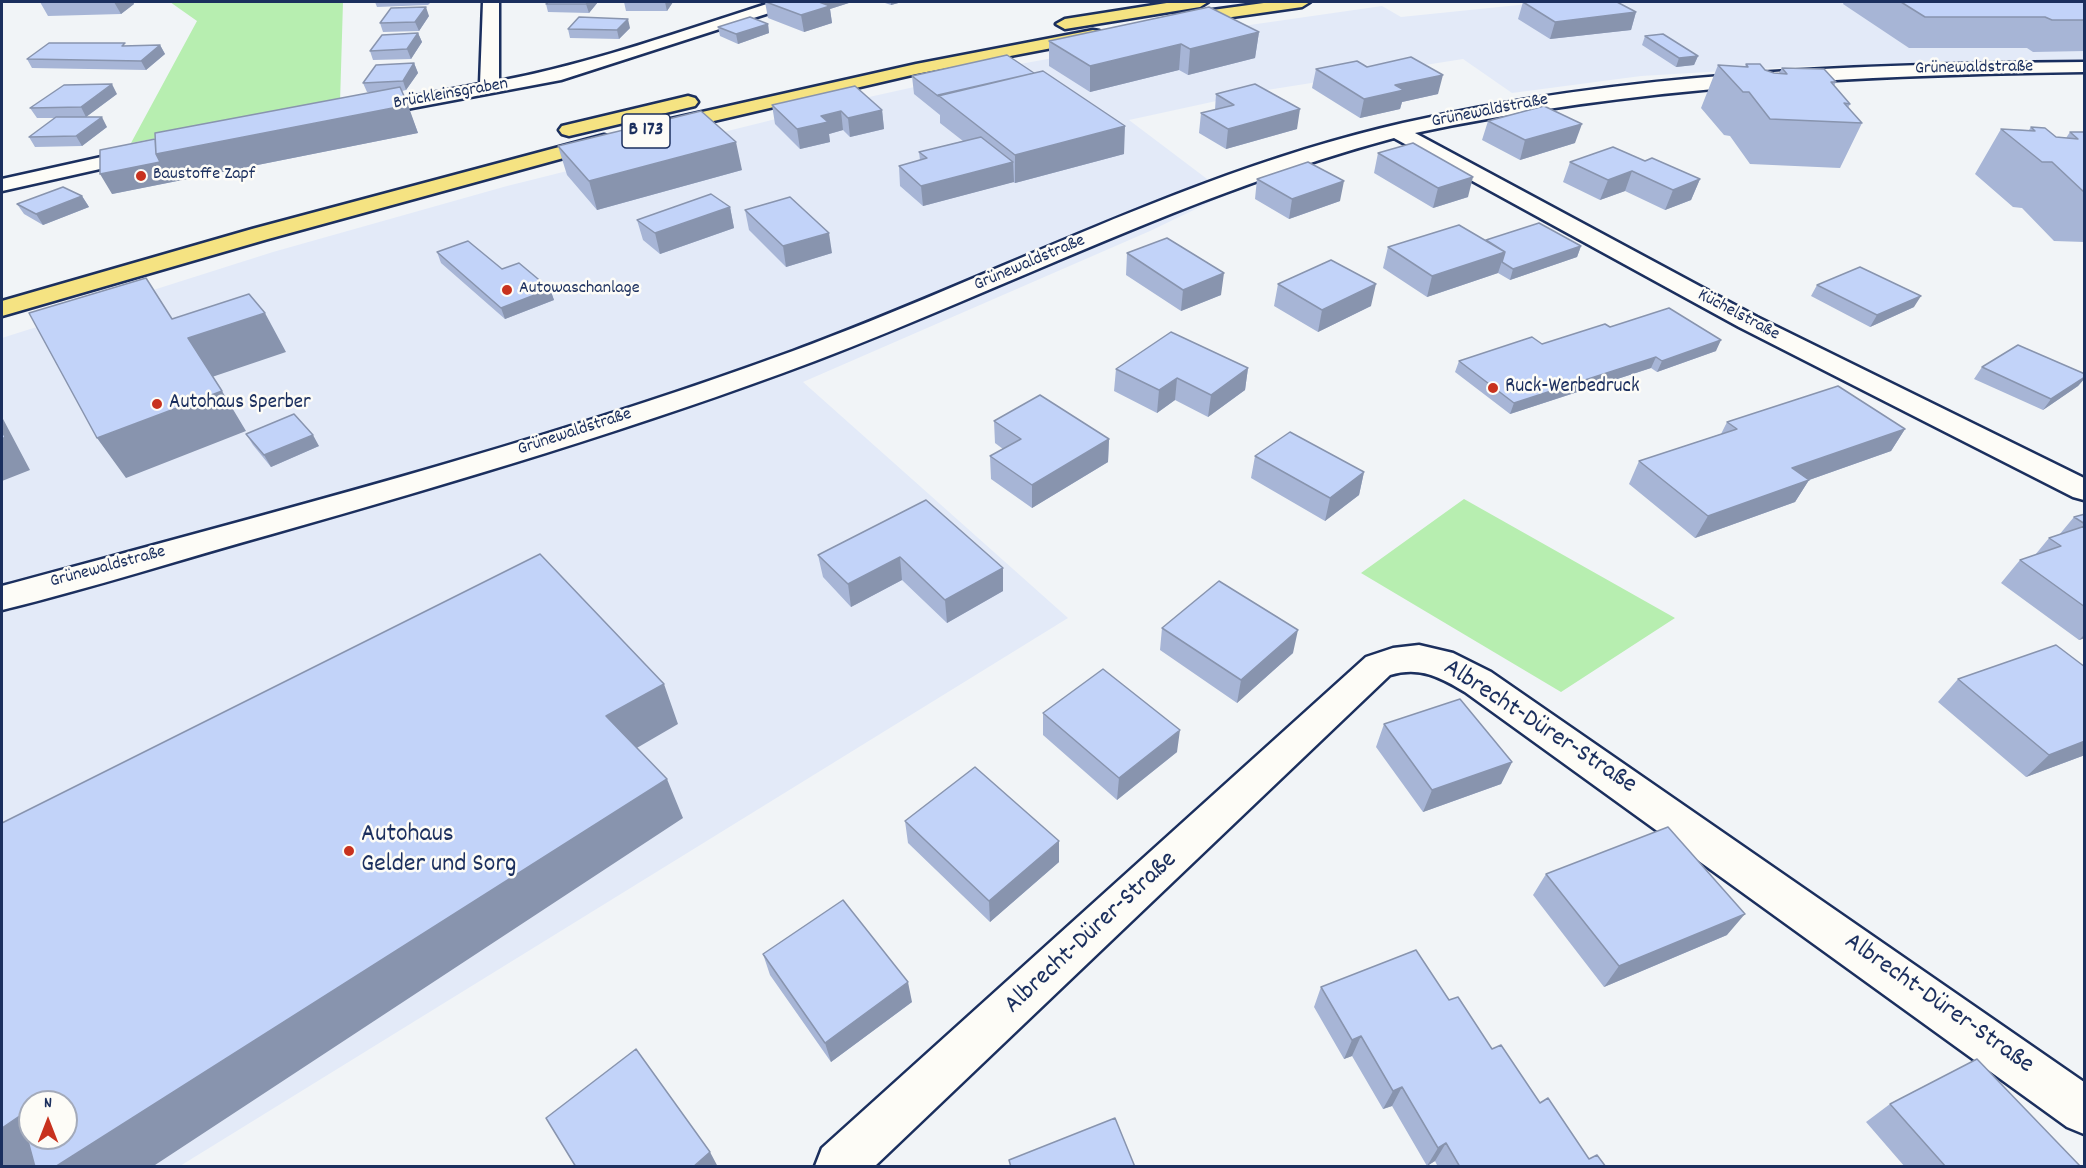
<!DOCTYPE html>
<html>
<head>
<meta charset="utf-8">
<style>
	body { margin:0 }
	#map { position:relative; width:2086px; height:1168px; overflow:hidden; background:#f1f4f7; font-family:Dekko,sans-serif }
	canvas { display:block }
	.frame { position:absolute; inset:0; border:3px solid #1b2f5e; pointer-events:none }
	.north { position:absolute; left:18px; top:1090px; width:60px; height:60px; box-sizing:border-box; background:#fdfcf7; border:2px solid #a3aaba; border-radius:50%; rotate:0deg; font-size:16px; font-weight:700; line-height:24px; text-align:center; color:#1b2f5e }
	.north::after { content:''; display:block; margin:auto; width:21px; height:27px; background:#c8321e; clip-path:polygon(50% 0,100% 100%,50% 72%,0 100%) }
</style>
</head>
<body>
<div id="map">
<canvas width="2086" height="1168"></canvas>
<div class="frame"></div>
<div class="north">N</div>
</div>
<script>
const g = document.querySelector('canvas').getContext('2d');
g.lineJoin = 'round';
function fillPath(path, color) {
  g.fillStyle = color;
  g.fill(path, 'evenodd');
}
function trace(path, color, width, dash) {
  g.strokeStyle = color;
  g.lineWidth = width;
  g.lineCap = dash ? 'butt' : 'round';
  g.setLineDash(dash || []);
  g.stroke(path);
}
function write(font, color, halo, rows, align = 'center') {
  g.font = font + ' Dekko,sans-serif';
  g.lineWidth = 5;
  g.setLineDash([]);
  g.textBaseline = 'middle';
  g.strokeStyle = halo;
  g.fillStyle = color;
  for (const [text, x, y, turn = 0] of rows) {
    g.save();
    g.translate(x, y);
    g.rotate((+turn || 0) * Math.PI / 180);
    g.textAlign = isNaN(turn) ? turn : align;
    if (halo) g.strokeText(text, 0, 0);
    g.fillText(text, 0, 0);
    g.restore();
  }
}
fillPath(new Path2D(`
	M1548 2H2084V60L1808 66 1641 76 1512 93 1463 59 1267 90 1129 120 1227 194 1150 231 803 382 1068 618 180 1166H2V338L273 252 507 186 824 107 1009 66 1180 35 1382 6 1401 17ZM30 1102H66V1138H30Z`), '#e3eaf8');
fillPath(new Path2D(`
	M170 2H343L340 103 131 143 197 21Z
	M1464 499 1675 618 1561 692 1361 573Z`), '#b7eeb0');
const minor = new Path2D(`
	M483 2H499V81C593 63 682 31 773 2H796L794 5 561 80 364 117 357 115 354 111 357 107 480 84Z
	M2084 62V72C1857 75 1637 86 1415 133L1757 317 2084 478V500L2073 497 1739 327 1394 138C1193 192 1009 287 815 361 637 428 455 482 272 534 182 559 92 588 2 610V586C267 514 534 446 793 351 997 276 1191 171 1403 123 1627 72 1856 64 2084 62Z
	M142 148 149 150 152 154 149 158 2 191V179Z
	M1419 645 1453 653 1491 672 2084 1082V1134L2067 1127 1465 692C1440 677 1420 666 1390 675L875 1166H815L822 1148 1366 657 1393 648Z`);
const highway = new Path2D(`
	M1173 2H1208L1200 7 1065 29 1056 24 1065 19Z
	M1271 2H1310L1302 7 1176 25 1168 20 1176 15Z
	M1093 30 1099 31 1102 35 1099 39 916 74 662 133 655 131 652 127 655 123 662 121 916 64Z
	M688 96 695 98 698 102 695 106 569 136 562 134 559 130 562 126Z
	M604 135 611 137 614 141 611 145 268 239 2 316V301L252 229Z`);
trace(minor, '#1b2f5e', 5);
trace(highway, '#1b2f5e', 5);
fillPath(minor, '#fdfcf7');
fillPath(highway, '#f5e382');
fillPath(new Path2D(`
	M40 2H133L134 4 121 14 48 16Z
	M375 2H431L428 5 377 7Z
	M598 2 589 13 548 12 546 4Z
	M624 2H673L667 11H626Z
	M765 2H852L830 9 832 23 804 32 768 18Z
	M882 2H902L891 5Z
	M1523 2 1636 12 1631 30 1550 39 1518 19Z
	M1844 2H2085V51L2033 52 2027 48H1909L1843 4Z
	M429 16 419 31 383 32 380 23Z
	M768 24 769 33 738 44 720 36 718 27Z
	M630 28 619 39 570 38 568 29Z
	M1259 32 1255 58 1188 75 1179 70 1090 92 1049 66V41Z
	M418 33 422 42 411 59 373 60 370 51Z
	M1645 36 1698 56 1694 65 1676 67 1642 45Z
	M160 45 165 54 146 70 32 68 27 59 127 46Z
	M414 63 418 73 406 90 402 91 418 133 112 194 155 139 373 92H367L363 83Z
	M1746 64 1774 73H1779L1782 68 1836 82 1834 86 1850 104 1848 108 1862 123 1840 168 1750 164 1730 136 1724 135 1701 108 1718 65 1745 67Z
	M1367 67 1438 94 1402 102 1400 109 1360 118 1312 88 1316 69Z
	M912 76 1124 154 1015 183 1013 182 923 206 900 186 899 166 920 160 919 152 963 141 940 123V115L914 94Z
	M117 94 86 117 107 127 82 146 35 147 29 137 55 118H37L30 108Z
	M1216 94 1297 129 1226 149 1199 133 1201 113 1215 110Z
	M772 105 882 110 884 129 850 137 843 130 829 134 830 142 800 149 775 124Z
	M1488 121 1575 143 1520 160 1482 140Z
	M2031 127 2056 137 2066 138 2070 132H2085V242L2054 241 2022 208 2013 207 1975 174 2001 129 2029 130Z
	M558 146 742 170 597 210 567 175Z
	M1378 153 1468 197 1433 208 1374 173Z
	M1645 161 1700 179 1691 200 1665 210 1625 191 1600 200 1563 182 1570 162Z
	M1257 179 1340 201 1289 219 1255 199Z
	M82 196 89 207 43 225 24 214 17 204Z
	M730 207 734 228 660 254 643 240 637 220Z
	M745 210 832 253 786 267 749 230Z
	M1486 240 1581 246 1577 257 1510 280 1498 273 1427 297 1383 268 1388 247Z
	M437 252 550 289 554 300 505 319 441 263Z
	M1127 253 1221 295 1181 311 1126 275Z
	M1278 284 1371 306 1318 332 1274 306Z
	M1817 285 1914 307 1870 327 1811 296Z
	M1610 327 1716 351 1657 372 1651 368 1510 414 1455 372 1459 361 1542 344Z
	M1982 367 2085 374V378L2078 386 2043 410 1974 379Z
	M1248 368 1245 390 1208 417 1175 400 1157 413 1114 391 1116 369Z
	M994 421 1109 439 1108 462 1032 508 991 479 990 456 1003 449 995 443Z
	M1727 422 1905 429 1891 451 1809 480 1795 502 1695 538 1629 484 1639 461 1721 434Z
	M246 434 319 446 271 467 253 445Z
	M1255 456 1364 472 1359 495 1325 521 1251 478Z
	M926 500 1003 568V591L947 623 902 580 851 607 823 577 818 555Z
	M2085 514V638L2079 640 2001 583 2020 560 2035 555 2049 538 2059 535 2074 517Z
	M1162 628 1293 653 1237 703 1160 650Z
	M2085 667V755L2026 777 1938 702 1958 679Z
	M1043 713 1177 752 1117 800 1043 735Z
	M1384 724 1512 762 1501 784 1423 812 1376 747Z
	M905 821 1059 862 990 922 908 843Z
	M1546 874 1727 935 1604 987 1533 895Z
	M763 954 912 1002 831 1062 770 975Z
	M1321 987 1449 1000 1589 1159 1606 1167H1438L1435 1161 1427 1166 1392 1106 1383 1109 1352 1056 1344 1059 1314 1007Z
	M1890 1104 2081 1167H1905L1866 1122Z`), '#a7b5d6');
fillPath(new Path2D(`
	M114 2H133L134 4 121 14Z
	M588 2H598L589 13 586 4Z
	M665 2H673L667 11Z
	M824 2H852L830 9 832 23 804 32 801 15 825 7Z
	M891 2H902L891 5Z
	M426 7 429 16 419 31 415 22Z
	M1636 12 1631 30 1550 39 1555 22Z
	M628 19 630 28 619 39 617 30Z
	M768 24 769 33 738 44 736 34Z
	M1259 32 1255 58 1188 75 1190 49Z
	M418 33 422 42 411 59 407 49Z
	M1181 44 1179 70 1090 92V66Z
	M160 45 165 54 146 70 141 61Z
	M1698 56 1694 65 1676 67 1679 58Z
	M414 63 418 73 406 90 403 81Z
	M1443 75 1438 94 1402 102 1400 109 1360 118 1364 99 1395 85Z
	M112 84 117 94 86 117 81 107Z
	M408 105 418 133 112 194 100 174 156 154Z
	M1300 109 1297 129 1226 149 1228 129Z
	M882 110 884 129 850 137 848 118Z
	M841 111 843 130 829 134 830 142 800 149 797 129 821 116Z
	M102 117 107 127 82 146 76 136Z
	M1582 124 1575 143 1520 160 1525 140Z
	M1125 126 1124 154 1015 183V155Z
	M736 142 742 170 597 210 589 181Z
	M1013 162 1014 182 923 206 921 186Z
	M1632 171 1625 191 1600 200 1608 180Z
	M1473 177 1468 197 1433 208 1438 188Z
	M1700 179 1691 200 1665 210 1673 190Z
	M1344 181 1340 201 1289 219 1292 199Z
	M82 196 89 207 43 225 36 214Z
	M730 207 734 228 660 254 655 233Z
	M829 233 832 253 786 267 783 246Z
	M1581 246 1577 257 1510 280 1513 269Z
	M1505 252 1498 273 1427 297 1432 276Z
	M1224 273 1221 295 1181 311 1183 290Z
	M1376 284 1371 306 1318 332 1322 310Z
	M550 289 554 300 505 319 501 308Z
	M1921 296 1914 307 1870 327 1877 315Z
	M265 313 286 352 212 377 188 338Z
	M1721 340 1716 351 1657 372 1662 361Z
	M1656 357 1651 368 1510 414 1514 403Z
	M1248 368 1245 390 1208 417 1211 395Z
	M2085 377V378L2078 386 2043 410 2051 399Z
	M1177 378 1175 400 1157 413 1159 390Z
	M222 391 246 431 126 478 97 438Z
	M2 417 30 470 2 481Z
	M1905 429 1891 451 1809 480 1795 502 1695 538 1708 516 1792 468Z
	M313 435 319 446 271 467 264 455Z
	M1109 439 1108 462 1032 508V485Z
	M1364 472 1359 495 1325 521 1330 498Z
	M900 557 902 580 851 607 848 584Z
	M1003 568V591L947 623 945 600Z
	M1298 630 1293 653 1237 703 1241 680Z
	M2085 634V638L2079 640Z
	M664 684 678 724 623 756 606 716Z
	M1180 730 1177 752 1117 800 1119 778Z
	M2085 741V755L2026 777 2049 755Z
	M1512 762 1501 784 1423 812 1432 790Z
	M667 779 683 818 152 1167H55Z
	M1059 841V862L990 922 989 901Z
	M1745 914 1727 935 1604 987 1619 966Z
	M908 982 912 1002 831 1062 825 1043Z
	M1361 1036 1352 1056 1344 1059 1352 1040Z
	M1402 1087 1392 1106 1383 1109 1393 1091Z
	M21 1115 43 1167H2V1128Z
	M1446 1143 1435 1161 1427 1166 1438 1148Z
	M710 1152 718 1167H693Z`), '#8894ae');
const building = new Path2D(`
	M548 2H588L586 4H546Z
	M766 2H819L830 6 801 15Z
	M1523 2H1617L1636 12 1555 22Z
	M1901 2H2085V20H2052L2045 17H1925Z
	M426 7 415 22 380 23 391 8Z
	M1209 7 1259 32 1190 49 1181 44 1090 66 1049 41Z
	M579 17 628 19 617 30 568 29Z
	M750 17 768 24 736 34 718 27Z
	M418 33 407 49 370 51 382 35Z
	M1663 34 1698 56 1679 58 1645 36Z
	M49 43H125L122 46 160 45 141 61 27 59Z
	M1007 55 1034 73 938 96 912 76Z
	M1411 57 1443 75 1395 85 1404 90 1364 99 1316 69 1357 61 1367 67Z
	M414 63 403 81 363 83 376 65Z
	M1746 64H1760L1765 70 1774 73 1787 74 1782 68 1824 69 1836 82H1831L1850 104 1844 103 1862 123 1770 119 1749 92H1743L1718 65 1748 67Z
	M1043 71 1125 126 1015 155 938 95Z
	M112 84 81 107 30 108 64 85Z
	M1255 84 1300 109 1228 129 1201 113 1234 105 1216 94Z
	M855 86 882 110 848 118 841 111 821 116 828 122 797 129 772 105Z
	M400 87 408 105 156 154 155 133Z
	M1544 106 1582 124 1525 140 1488 121Z
	M701 111 736 142 589 181 558 146Z
	M56 117H102L76 136 29 137Z
	M2031 127 2045 128 2056 137 2078 139 2070 132H2085V193L2052 162H2042L2001 129 2035 131Z
	M981 137 1013 162 921 186 899 166 927 158 919 152Z
	M155 139 156 154 160 162 100 174V150Z
	M1413 143 1473 177 1438 188 1378 153Z
	M1613 147 1645 161 1652 158 1700 179 1673 190 1632 171 1608 180 1570 162Z
	M1308 162 1344 181 1292 199 1257 179Z
	M63 187 82 196 36 214 17 204Z
	M711 194 730 207 655 233 637 220Z
	M790 197 829 233 783 246 745 210Z
	M1539 223 1581 246 1513 269 1502 262 1505 252 1486 240Z
	M1459 225 1505 252 1432 276 1388 247Z
	M1167 238 1224 273 1183 290 1127 253Z
	M468 241 502 269 519 263 550 289 501 308 437 252Z
	M1331 260 1376 284 1322 310 1278 284Z
	M1860 267 1921 296 1877 315 1817 285Z
	M146 278 172 319 249 294 265 313 188 338 222 391 97 438 29 313Z
	M1669 308 1721 340 1662 361 1656 357 1514 403 1459 361 1532 337 1542 344 1605 324 1610 327Z
	M1171 332 1248 368 1211 395 1177 378 1159 390 1116 369Z
	M2018 345 2085 374V377L2051 399 1982 367Z
	M1838 386 1905 429 1792 468 1809 480 1708 516 1639 461 1737 429 1727 422Z
	M1040 395 1109 439 1032 485 990 456 1021 439 994 421Z
	M294 414 313 435 264 455 246 434Z
	M2 431 5 437 2 439Z
	M1290 432 1364 472 1330 498 1255 456Z
	M926 500 1003 568 945 600 900 557 848 584 818 555Z
	M2085 514V524L2074 517Z
	M2085 526V607L2020 560 2061 546 2049 538Z
	M540 554 664 684 606 716 667 779 55 1167H35L21 1115 2 1128V823ZM30 1102H66V1138H30Z
	M1219 581 1298 630 1241 680 1162 628Z
	M2056 645 2085 667V741L2049 755 1958 679Z
	M1103 669 1180 730 1119 778 1043 713Z
	M1460 699 1512 762 1432 790 1384 724Z
	M975 767 1059 841 989 901 905 821Z
	M1668 827 1745 914 1619 966 1546 874Z
	M843 900 908 982 825 1043 763 954Z
	M1416 950 1449 1000 1458 997 1492 1049 1501 1045 1540 1103 1548 1098 1589 1159 1597 1155 1606 1167H1460L1446 1143 1438 1148 1402 1087 1393 1091 1361 1036 1352 1040 1321 987Z
	M636 1049 710 1152 693 1167H576L546 1118Z
	M1977 1059 2081 1167H1946L1890 1104Z
	M1115 1118 1135 1167H1011L1009 1160Z`);
fillPath(building, '#c2d3f9');
trace(building, '#8894ae', 1.5);
for (const [x, y, r, color] of [
	[141,176,6,"#c8321e"],
	[507,290,6,"#c8321e"],
	[1493,388,6,"#c8321e"],
	[157,404,6,"#c8321e"],
	[349,851,6,"#c8321e"]
]) {
  const dot = new Path2D();
  dot.arc(x, y, r, 0, 2 * Math.PI);
  g.fillStyle = color;
  g.fill(dot);
  trace(dot, '#fdfcf7', 2);
}
write('18px', '#1b2f5e', '#fdfcf7', [
	["Grünewaldstraße",1974,69,-1],
	["Brückleinsgraben",451,95,-10],
	["Grünewaldstraße",1490,112,-11],
	["Grünewaldstraße",1030,264,-23],
	["Küchelstraße",1738,316,28],
	["Grünewaldstraße",575,433,-18],
	["Grünewaldstraße",108,568,-15]
]);
write('18px', '#1b2f5e', '#fdfcf7', [
	["Baustoffe Zapf",153,176],
	["Autowaschanlage",519,290]
], 'left');
for (const [x, y, w] of [
	[646,131,48]
]) {
  const box = new Path2D();
  box.roundRect(x - w / 2, y - 17, w, 34, 4.5);
  g.fillStyle = '#fdfcf7';
  g.fill(box);
  trace(box, '#1b2f5e', 1.5);
}
write('bold 20px', '#1b2f5e', null, [
	["B 173",646,131]
]);
write('21px', '#1b2f5e', '#fdfcf7', [
	["Ruck-Werbedruck",1505,388],
	["Autohaus Sperber",169,404]
], 'left');
write('26px', '#1b2f5e', '#fdfcf7', [
	["Albrecht-Dürer-Straße",1539,728,33],
	["Albrecht-Dürer-Straße",1092,934,-43],
	["Albrecht-Dürer-Straße",1938,1005,35]
]);
write('26px', '#1b2f5e', '#fdfcf7', [
	["Autohaus",361,836],
	["Gelder und Sorg",361,866]
], 'left');
</script>
</body>
</html>
